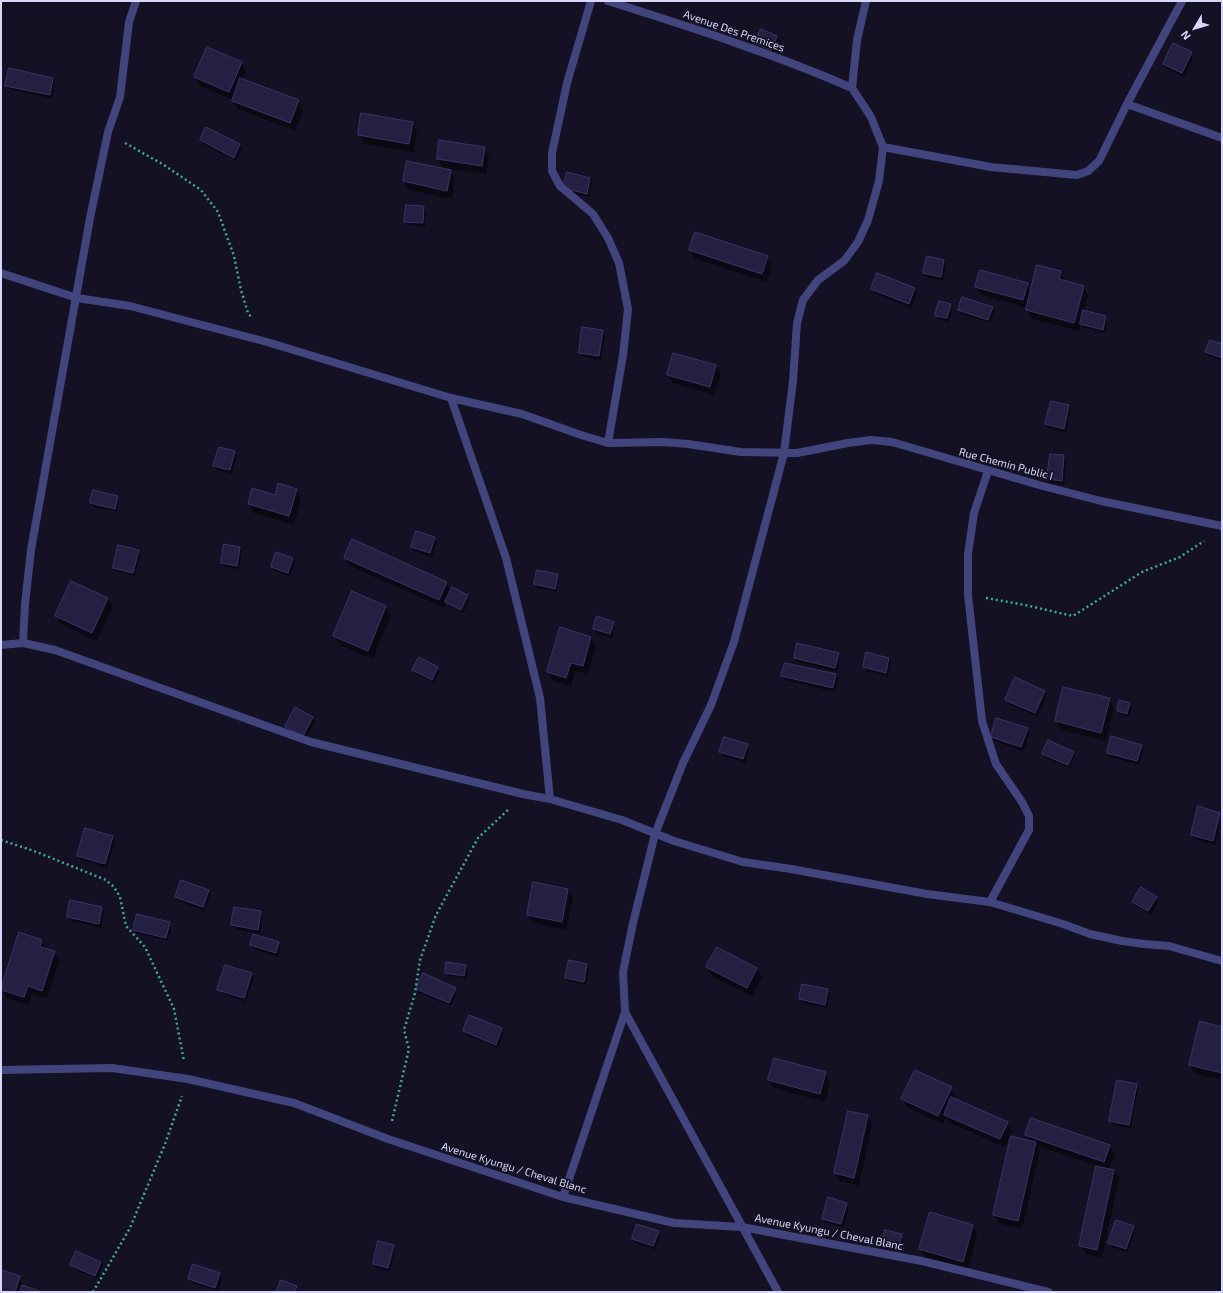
<!DOCTYPE html>
<html>
<head>
<meta charset="utf-8">
<style>
	body { margin:0 }
	#map { position:relative; width:1223px; height:1293px; overflow:hidden; background:#131123; font-family:"Exo 2",sans-serif }
	canvas { display:block }
	.frame { position:absolute; inset:0; border:2px solid #dad8fa; pointer-events:none }
	.north { position:absolute; left:1175px; top:8px; width:40px; height:40px; -webkit-text-stroke:3px #131123; paint-order:stroke; rotate:232deg; font-size:11px; font-weight:700; line-height:16px; text-align:center; color:#dad8fa }
	.north::after { content:''; display:block; margin:auto; width:14px; height:18px; background:#dad8fa; clip-path:polygon(50% 0,100% 100%,50% 72%,0 100%) }
</style>
</head>
<body>
<div id="map">
<canvas width="1223" height="1293"></canvas>
<div class="frame"></div>
<div class="north">N</div>
</div>
<script>
const g = document.querySelector('canvas').getContext('2d');
g.lineJoin = 'round';
function fillPath(path, color) {
  g.fillStyle = color;
  g.fill(path, 'evenodd');
}
function trace(path, color, width, dash) {
  g.strokeStyle = color;
  g.lineWidth = width;
  g.lineCap = dash ? 'butt' : 'round';
  g.setLineDash(dash || []);
  g.stroke(path);
}
function write(font, color, halo, rows, align = 'center') {
  g.font = font + ' "Exo 2",sans-serif';
  g.lineWidth = 3.5;
  g.setLineDash([]);
  g.textBaseline = 'middle';
  g.strokeStyle = halo;
  g.fillStyle = color;
  for (const [text, x, y, turn = 0] of rows) {
    g.save();
    g.translate(x, y);
    g.rotate((+turn || 0) * Math.PI / 180);
    g.textAlign = isNaN(turn) ? turn : align;
    if (halo) g.strokeText(text, 0, 0);
    g.fillText(text, 0, 0);
    g.restore();
  }
}
fillPath(new Path2D(`
	M761 31 777 37 779 41 774 53 758 47 756 43Z
	M1191 53 1193 57 1184 77 1166 68 1164 64Z
	M241 63 246 72 242 79 298 101 303 110 295 131 238 109 233 100 200 86 195 77Z
	M53 78 55 82 52 99 9 89 6 85Z
	M412 123 417 131 414 152 364 144 359 135Z
	M201 140 240 145 242 149 236 161 203 144Z
	M484 148 489 156 486 174 443 168 438 159Z
	M450 171 455 180 452 199 409 190 404 181Z
	M590 179 592 183 589 197 567 192Z
	M424 207 426 211 425 227 408 225 405 221Z
	M690 250 767 257 772 265 767 282 695 259Z
	M944 261 946 265 943 281 926 277 924 273Z
	M1060 272 1065 282 1083 286 1088 295 1084 312 1105 317 1107 321 1105 333 1083 328 1081 324 1079 331 1032 319 1027 310V308L981 295 976 286 1027 284 1031 291Z
	M872 289H915L917 293 911 308 874 293Z
	M950 305 952 309 949 322 939 320 936 316Z
	M992 307 994 311 991 323 961 314 959 310Z
	M602 331 605 335 601 360 582 357 580 353Z
	M1222 345V361L1209 356 1207 352Z
	M716 366 721 374 714 395 673 383 668 374Z
	M1069 406 1071 410 1066 433 1048 428 1046 424Z
	M234 452 237 456 232 474 217 470 215 466Z
	M1051 455 1064 456 1066 460 1064 485 1050 483 1048 479Z
	M253 489 276 496 296 490 301 499 294 525 254 513 249 504Z
	M117 497 119 501 117 512 93 507 91 503Z
	M434 538 437 542 432 557 414 551 412 547Z
	M240 548 242 552 239 569 224 567 222 563Z
	M138 551 140 555 135 576 116 571 114 567Z
	M345 558 446 582 451 591 453 588 468 596 470 600 463 613 449 606 446 602 444 608 350 566Z
	M293 559 295 563 290 576 275 571 272 567Z
	M557 575 559 579 556 592 537 588 535 584Z
	M352 593 386 607 391 615 373 659 339 645 334 636Z
	M108 598 113 607 97 641 61 624 56 616Z
	M613 622 615 626 612 638 596 633 594 629Z
	M591 638 596 646 588 674 575 671 571 686 553 681 548 672Z
	M838 654 840 658 837 672 797 662 795 658Z
	M889 658 891 662 888 676 866 671 864 667Z
	M437 668 440 672 434 683 416 674 413 670Z
	M836 675 838 679 835 692 785 680 782 676Z
	M1045 691 1047 695 1038 717 1008 703 1006 699Z
	M1109 699 1114 708 1106 741 1061 730 1056 721Z
	M1129 704 1132 708 1129 717 1120 715 1118 711Z
	M312 718 315 722 306 740 288 731 286 727Z
	M997 719 1027 728 1030 732 1024 751 994 741 992 737Z
	M747 745 749 749 745 763 723 756 720 752Z
	M1141 745 1143 749 1139 765 1110 757 1108 753Z
	M1073 752 1075 756 1070 768 1045 758 1043 754Z
	M1220 813 1222 817 1215 845 1194 839 1192 835Z
	M112 837 115 841 107 868 81 860 78 856Z
	M568 890 573 898 566 930 533 923 528 915Z
	M209 891 211 895 206 907 178 897V899L206 909 205 911 179 901 176 897Z
	M1156 898 1158 902 1151 915 1136 906 1133 902Z
	M71 901 102 908 104 912 101 928 70 921 68 917Z
	M235 908 260 912 263 916 260 934 235 929 232 925Z
	M169 923 171 927 168 941 136 933 134 929Z
	M41 941 47 950 54 952 59 961 47 999 32 994 29 1006 7 998 2 990Z
	M278 943 281 947 278 957 253 949 251 945Z
	M717 948 757 969 762 977 752 996 712 976 707 967Z
	M587 964 589 969 586 985 569 982 566 978Z
	M466 966 468 970 466 979 448 976 446 972Z
	M251 974 254 978 246 1002 221 993 218 989Z
	M417 989H455L457 993 451 1006 419 993Z
	M828 990 830 994 827 1008 802 1003 800 999Z
	M470 1016 502 1029 504 1033 498 1048 466 1035 464 1031Z
	M1222 1028V1080L1195 1074 1190 1065Z
	M825 1073 830 1082 825 1102 774 1088 769 1080Z
	M1136 1085 1138 1089 1131 1129 1112 1125 1110 1121Z
	M951 1088 956 1097 954 1100 1007 1123 1012 1131 1005 1147 950 1123 946 1117 943 1124 907 1107 902 1099Z
	M867 1116 872 1125 859 1186 840 1181 835 1173Z
	M1027 1135 1110 1146 1115 1154 1109 1169 1114 1170 1119 1179 1102 1258 1086 1254 1081 1246 1097 1166 1037 1146 1040 1151 1022 1229 999 1224 994 1215 1030 1141Z
	M847 1204 849 1208 843 1228 825 1222 823 1218Z
	M972 1226 977 1234 968 1270 925 1258 920 1249Z
	M1133 1227 1135 1231 1128 1252 1112 1247 1109 1243Z
	M658 1232 660 1236 655 1250 635 1243 633 1239Z
	M901 1235 903 1239 901 1250 886 1247 884 1243Z
	M393 1246 395 1250 390 1272 376 1268 374 1264Z
	M101 1262 103 1266 98 1279 74 1269 72 1265Z
	M1 1271 19 1277 24 1286 39 1292H1Z
	M220 1274 222 1278 218 1291 192 1283 189 1279Z
	M296 1287 298 1292H277Z`), '#0007');
const building = new Path2D(`
	M761 29 777 36 772 50 755 44Z
	M1173 43 1192 52 1182 73 1163 64Z
	M207 47 242 62 229 92 194 77Z
	M9 68 53 78 50 95 5 86Z
	M240 78 299 100 290 123 232 101Z
	M361 113 413 122 409 144 358 135Z
	M206 127 240 144 234 158 200 140Z
	M439 140 485 147 482 166 437 159Z
	M407 161 451 170 447 191 403 181Z
	M567 172 590 178 587 194 563 188Z
	M406 205 424 206 423 223 404 222Z
	M695 232 768 256 762 274 689 250Z
	M927 256 944 260 941 277 923 273Z
	M1037 265 1061 271 1059 279 1084 286 1074 323 1026 310Z
	M980 270 1028 283 1023 300 975 287Z
	M877 273 915 288 909 304 871 289Z
	M962 297 993 307 988 320 958 310Z
	M939 301 951 304 947 318 935 316Z
	M1083 310 1106 316 1103 330 1080 324Z
	M582 327 603 330 599 356 579 353Z
	M1210 340 1222 344V358L1205 352Z
	M673 353 716 365 710 387 667 375Z
	M1051 401 1069 405 1064 429 1045 424Z
	M219 447 235 451 230 470 213 466Z
	M1050 454 1064 455 1062 481 1047 479Z
	M278 483 297 489 289 516 248 504 252 488 275 495Z
	M93 490 118 496 115 509 90 503Z
	M416 531 435 537 430 553 411 547Z
	M352 539 447 582 439 600 344 558Z
	M224 544 240 547 237 566 221 563Z
	M118 545 139 550 133 573 113 568Z
	M276 552 293 558 288 573 271 567Z
	M537 570 558 574 555 589 534 584Z
	M71 581 108 598 92 633 55 616Z
	M452 587 468 595 461 610 445 602Z
	M352 591 386 606 368 651 333 636Z
	M597 616 614 622 610 634 593 629Z
	M560 627 591 637 583 666 571 663 566 678 547 672Z
	M797 643 839 653 835 668 794 658Z
	M866 652 889 658 886 673 863 667Z
	M419 657 438 667 432 680 412 670Z
	M785 663 836 674 833 688 781 676Z
	M1015 677 1045 691 1035 713 1005 700Z
	M1063 687 1110 698 1101 733 1055 721Z
	M1119 700 1130 703 1127 714 1117 711Z
	M295 707 313 717 303 736 285 727Z
	M996 718 1028 728 1021 747 991 737Z
	M1111 736 1142 745 1137 761 1107 753Z
	M724 737 748 744 743 759 719 752Z
	M1048 740 1074 752 1068 765 1042 754Z
	M1198 806 1220 813 1213 841 1191 835Z
	M85 828 113 836 105 864 77 856Z
	M181 880 209 890 203 907 175 897Z
	M533 882 568 889 562 922 527 915Z
	M1141 887 1157 897 1148 911 1132 902Z
	M70 900 102 907 99 924 67 917Z
	M234 907 261 911 258 930 231 925Z
	M137 914 170 922 166 938 133 930Z
	M19 932 42 940 40 947 55 951 42 991 28 986 24 997 1 990Z
	M253 934 279 942 276 953 250 945Z
	M717 947 757 968 747 988 706 967Z
	M569 960 587 964 584 982 565 978Z
	M446 962 466 965 464 976 445 973Z
	M225 965 252 973 244 998 217 990Z
	M423 973 456 988 449 1003 416 989Z
	M802 984 828 989 825 1005 799 999Z
	M469 1015 502 1028 496 1045 463 1031Z
	M1200 1021 1222 1027V1073L1189 1065Z
	M774 1058 826 1072 820 1094 768 1080Z
	M915 1070 952 1087 938 1116 901 1099Z
	M1117 1080 1137 1084 1129 1125 1109 1121Z
	M951 1097 1008 1122 1000 1139 944 1115Z
	M848 1111 868 1115 854 1178 834 1173Z
	M1031 1118 1110 1145 1104 1162 1025 1135Z
	M1011 1136 1036 1142 1018 1221 993 1215Z
	M1096 1166 1114 1170 1097 1250 1079 1246Z
	M828 1197 847 1203 841 1224 822 1219Z
	M930 1212 973 1225 963 1262 919 1249Z
	M1116 1220 1134 1226 1126 1249 1108 1243Z
	M637 1224 659 1231 653 1246 632 1239Z
	M885 1230 902 1234 899 1247 882 1243Z
	M378 1241 394 1245 388 1268 373 1264Z
	M76 1251 101 1262 95 1276 70 1265Z
	M193 1264 220 1273 215 1288 188 1279Z
	M1 1270 20 1276 15 1292H1Z
	M281 1280 297 1286 295 1292H276Z
	M22 1285 42 1292H20Z`);
fillPath(building, '#242042');
trace(building, '#3b346b', 1);
trace(new Path2D(`
	M125 143 164 165 201 190 218 212 234 256 241 290 248 313 252 318
	M986 598 1025 605 1073 616 1142 572 1180 557 1204 541
	M1 840 34 851 106 880 114 887 120 897 126 926 145 947 174 1009 184 1061
	M392 1121 409 1049 404 1030 415 993 420 960 436 915 478 838 509 809
	M93 1292 130 1228 165 1144 182 1096`), '#3ea99a', 2.5, [2, 3]);
trace(new Path2D(`
	M591 1 567 83 552 153V171L560 186 593 214 608 238 619 263 628 309 623 355 608 443
	M608 1C690 27 772 53 852 88
	M1127 104 1222 138
	M883 147 991 167 1077 175 1088 171 1099 161 1127 104 1182 1
	M1 273 77 298 130 306 267 342 451 398 522 414 581 435 608 443 663 442 688 444 741 452 797 453 848 443 871 440 892 442 1039 485 1101 501 1222 526
	M451 398 506 558 540 698 550 799
	M988 471 974 513 968 554V595L982 721 996 764 1022 802 1029 816V830L990 902
	M23 643 25 604 31 550 90 218 108 132 120 97 129 22 136 1
	M1 645 23 643 55 650 311 742 523 794 550 799 622 820 674 841 743 862 791 869 927 894 990 902 1063 924 1090 934 1122 941 1144 944 1169 946 1222 961
	M1 1070 112 1068 188 1079 294 1103 388 1139 563 1197 674 1223 742 1227 922 1261 1048 1292
	M563 1197 625 1012
	M778 1292 625 1012 623 972 633 923 655 834 683 763 711 705 734 642 784 453 793 381 797 323 803 300 818 280 844 261 858 242 868 220 879 181 883 147 871 117 852 88 857 40 866 1`), '#42457d', 8);
write('11px', '#dad8fa', '#131123', [
	["Avenue Des Premices",734,31,19],
	["Rue Chemin Public I",1006,464,15],
	["Avenue Kyungu / Cheval Blanc",514,1168,17],
	["Avenue Kyungu / Cheval Blanc",829,1232,11]
]);
</script>
</body>
</html>
